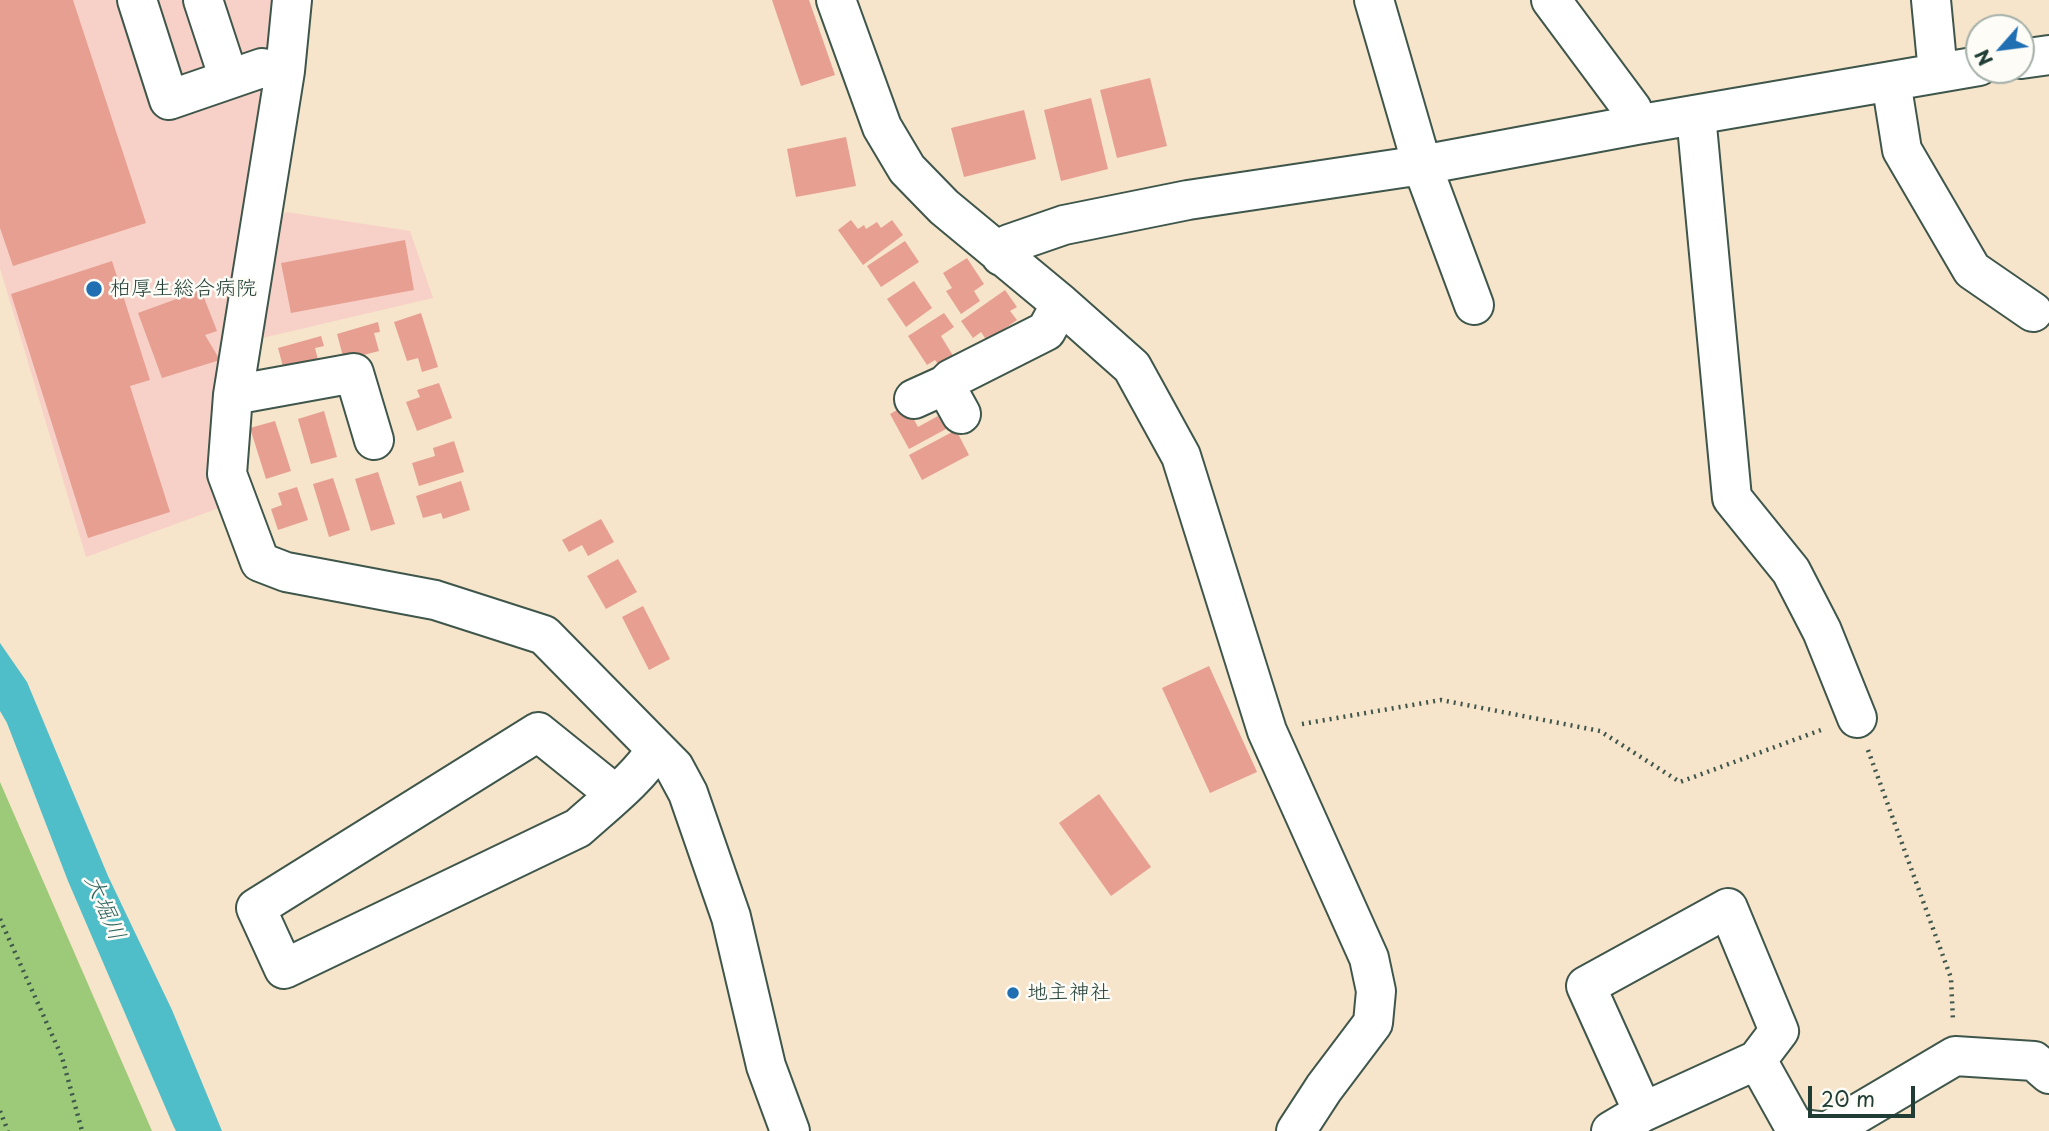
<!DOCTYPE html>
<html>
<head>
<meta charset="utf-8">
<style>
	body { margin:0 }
	#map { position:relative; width:2049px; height:1131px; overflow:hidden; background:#f6e4cb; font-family:"Playpen Sans",sans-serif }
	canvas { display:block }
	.north { position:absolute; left:1965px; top:14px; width:70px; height:70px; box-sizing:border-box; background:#fdfcf7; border:2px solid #a4b0a9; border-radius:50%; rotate:242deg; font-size:19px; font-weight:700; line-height:28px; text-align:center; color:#1f3d34 }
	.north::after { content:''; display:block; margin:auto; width:24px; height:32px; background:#1f6fb2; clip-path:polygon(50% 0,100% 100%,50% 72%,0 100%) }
	.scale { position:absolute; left:1808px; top:1086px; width:107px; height:32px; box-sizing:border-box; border:4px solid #1f3d34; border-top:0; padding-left:9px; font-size:21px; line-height:24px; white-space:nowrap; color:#1f3d34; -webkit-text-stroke:5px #fdfcf7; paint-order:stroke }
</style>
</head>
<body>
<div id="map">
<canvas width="2049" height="1131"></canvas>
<div class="north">N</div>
<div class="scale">20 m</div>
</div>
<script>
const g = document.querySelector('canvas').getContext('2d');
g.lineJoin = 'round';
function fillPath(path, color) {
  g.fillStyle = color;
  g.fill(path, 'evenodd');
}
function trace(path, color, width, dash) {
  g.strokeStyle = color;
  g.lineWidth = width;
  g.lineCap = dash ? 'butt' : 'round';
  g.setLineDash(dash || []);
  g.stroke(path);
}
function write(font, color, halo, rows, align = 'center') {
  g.font = font + ' "Playpen Sans","Klee One",sans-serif';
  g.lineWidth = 5;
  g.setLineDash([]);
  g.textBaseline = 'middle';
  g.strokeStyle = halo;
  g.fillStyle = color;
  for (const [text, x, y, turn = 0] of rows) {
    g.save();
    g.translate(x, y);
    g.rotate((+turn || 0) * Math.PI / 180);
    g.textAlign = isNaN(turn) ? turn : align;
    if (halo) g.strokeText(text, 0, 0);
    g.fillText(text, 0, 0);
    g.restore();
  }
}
fillPath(new Path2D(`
	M0 0H279L232 273 214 424 227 505 86 557 0 268Z
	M286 212 410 231 433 298 258 339 276 222Z`), '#f7d1c7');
fillPath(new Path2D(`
	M0 782 152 1131H0Z`), '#9cca78');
fillPath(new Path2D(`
	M0 643 27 682 108 876 172 1010 222 1131H176L173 1125 68 881 7 723 0 711Z`), '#50bec8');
fillPath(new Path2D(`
	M0 0H73L146 223 13 266 0 228Z
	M772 0H809L835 75 801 86Z
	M1150 78 1167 146 1117 158 1100 90Z
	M1091 98 1108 169 1061 181 1044 110Z
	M1024 110 1036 159 964 177 951 128Z
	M846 137 856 186 796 197 787 149Z
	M851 220 858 229 864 225 866 229 877 222 881 228 892 220 903 235 863 265 838 230Z
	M405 240 414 290 291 313 281 263Z
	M905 241 919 262 881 287 867 266Z
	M967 258 984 284 974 291 980 301 961 314 946 291 952 288 943 273Z
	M112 261 150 380 130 386 170 512 88 538 11 294Z
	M914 281 932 308 906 327 887 299Z
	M201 290 217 331 205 335 220 360 162 378 138 313Z
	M1005 290 1017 307 1010 311 1017 320 987 341 981 332 973 338 961 321Z
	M421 313 438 367 422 372 418 358 407 361 394 322Z
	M944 313 954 327 941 336 955 359 941 368 935 360 927 365 908 336Z
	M378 322 380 332 374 333 379 351 344 360 337 334Z
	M321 336 324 346 315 348 319 364 285 374 278 348Z
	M439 383 452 418 417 431 406 402 420 397 417 390Z
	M906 405 918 427 938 416 946 429 909 449 890 414Z
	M324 411 337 457 311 464 298 419Z
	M275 421 291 471 266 479 250 428Z
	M956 430 969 455 922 480 909 455Z
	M454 441 464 472 419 486 412 463 435 456 433 448Z
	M378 472 395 524 371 531 355 479Z
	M333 478 350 530 329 537 313 484Z
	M461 481 470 510 443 519 441 513 423 518 416 496Z
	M297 487 308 520 278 530 271 509 282 505 278 493Z
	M601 519 614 542 588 556 582 545 569 552 562 540Z
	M618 559 637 592 606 609 587 576Z
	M643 606 670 659 649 670 622 617Z
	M1209 666 1257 772 1210 793 1162 688Z
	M1099 794 1151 867 1111 896 1059 823Z`), '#e79f92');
const minor = new Path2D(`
	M137 0 169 100 262 68 285 71
	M203 0 229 79
	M292 0 285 71 233 395 227 474 260 562 286 572 435 600 544 635 674 767 688 793 731 917 766 1066 790 1131
	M836 0 882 127 907 169 944 207 1061 304 1132 367 1181 456 1267 731 1369 958 1376 991 1373 1023 1324 1088 1296 1131
	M1374 0 1422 165 1474 305
	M1551 0 1632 109 1636 125
	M1931 0 1938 73
	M2021 59 2049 55
	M1891 81 1902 150 1972 270 2033 312
	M1696 115 1732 498 1791 571 1822 631 1857 718
	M1001 256 1009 244 1064 225 1188 200 1422 165 1636 125 1979 66
	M945 385 961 414
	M233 395 354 373 374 440
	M914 399 945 385 951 379 1046 331 1061 304
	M615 794 538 732 256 908 284 969 578 828C601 807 642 775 655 750
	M1728 908 1779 1031 1757 1060 1643 1112 1586 986Z
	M1757 1060 1795 1128 1820 1131
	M1611 1131 1643 1112
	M1828 1131 1955 1056 2034 1061 2049 1074`);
trace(minor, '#3f564b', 42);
trace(new Path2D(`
	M1302 724 1441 700 1600 731 1680 782 1821 730
	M1868 750 1951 978 1953 1021
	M0 919 62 1057 82 1131
	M0 1111 8 1131`), '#3f564b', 4.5, [2, 5]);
trace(minor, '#fff', 38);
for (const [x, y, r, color] of [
	[94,289,9,"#1f6fb2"],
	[1013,993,7,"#1f6fb2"]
]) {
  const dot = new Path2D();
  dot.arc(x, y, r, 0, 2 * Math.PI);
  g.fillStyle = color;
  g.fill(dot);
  trace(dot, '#fdfcf7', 2.5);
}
write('21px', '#1f3d34', '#fdfcf7', [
	["柏厚生総合病院",110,289],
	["地主神社",1027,993]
], 'left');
write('italic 23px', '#2e6460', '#fdfcf7', [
	["大堀川",104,908,67]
]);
</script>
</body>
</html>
